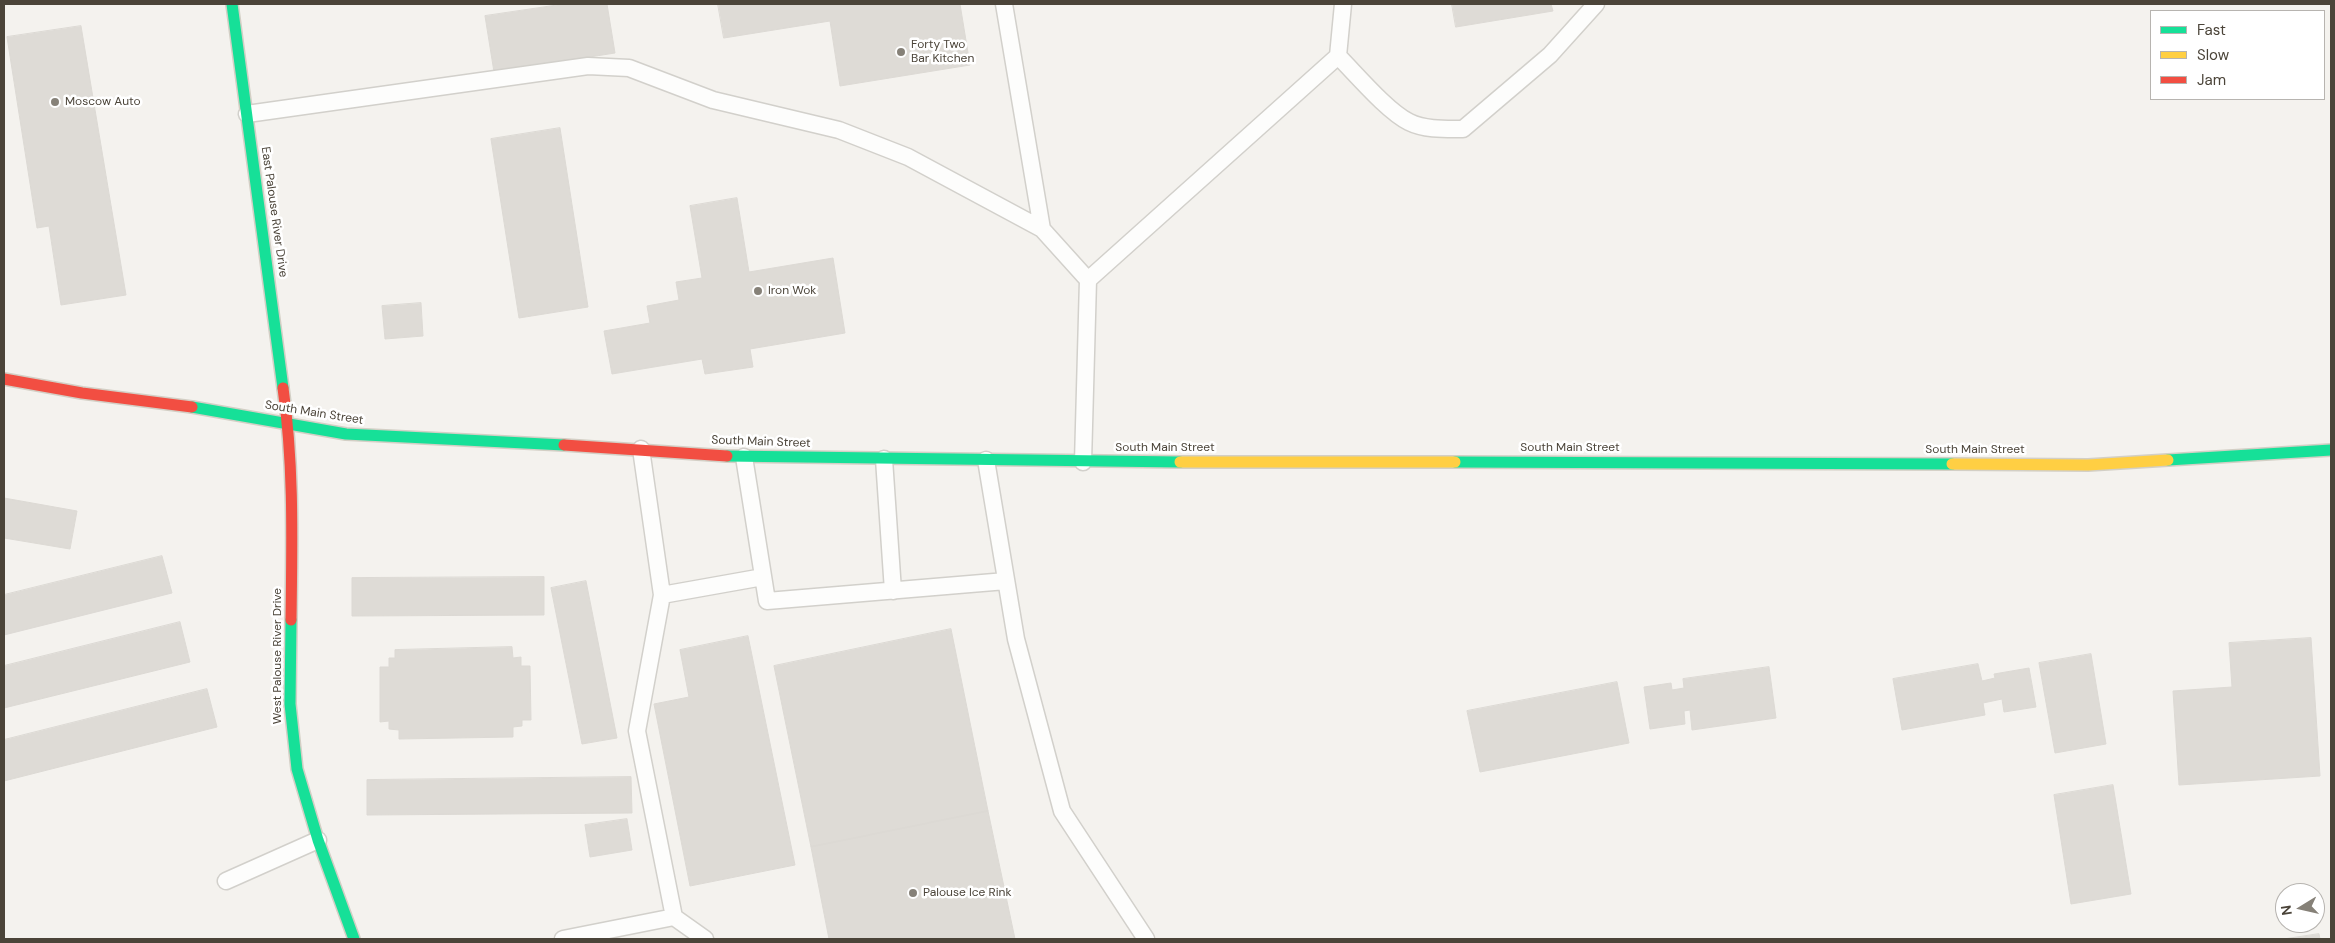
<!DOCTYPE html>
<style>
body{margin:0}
#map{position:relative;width:2335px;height:943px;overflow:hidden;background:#f4f2ee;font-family:"DM Sans",sans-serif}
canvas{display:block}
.frame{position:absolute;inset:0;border:5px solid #4b4439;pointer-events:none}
.legend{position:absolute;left:2150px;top:10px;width:175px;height:90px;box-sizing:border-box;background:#fff;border:1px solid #b7b4b0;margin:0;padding:6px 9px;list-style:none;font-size:15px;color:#4b4439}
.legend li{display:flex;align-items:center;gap:10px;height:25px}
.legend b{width:25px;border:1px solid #b7b4b0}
.north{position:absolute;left:2275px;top:883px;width:50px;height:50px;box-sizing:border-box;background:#fff;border:1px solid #b7b4b0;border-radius:50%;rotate:261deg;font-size:14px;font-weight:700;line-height:20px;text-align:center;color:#4b4439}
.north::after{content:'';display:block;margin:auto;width:18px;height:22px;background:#868178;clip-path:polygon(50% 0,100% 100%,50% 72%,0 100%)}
</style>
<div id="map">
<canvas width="2335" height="943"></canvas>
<div class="frame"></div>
<ul class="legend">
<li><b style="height:6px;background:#16e098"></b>Fast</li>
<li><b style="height:6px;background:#ffcf43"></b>Slow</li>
<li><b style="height:6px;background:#f24e42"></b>Jam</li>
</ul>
<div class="north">N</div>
</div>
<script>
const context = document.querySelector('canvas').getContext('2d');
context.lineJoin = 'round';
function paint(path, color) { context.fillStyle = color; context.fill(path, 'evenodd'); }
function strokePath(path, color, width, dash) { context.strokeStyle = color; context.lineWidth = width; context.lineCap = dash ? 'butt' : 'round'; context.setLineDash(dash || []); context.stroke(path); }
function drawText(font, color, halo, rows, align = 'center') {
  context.font = font + ' "DM Sans",sans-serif'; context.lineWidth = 5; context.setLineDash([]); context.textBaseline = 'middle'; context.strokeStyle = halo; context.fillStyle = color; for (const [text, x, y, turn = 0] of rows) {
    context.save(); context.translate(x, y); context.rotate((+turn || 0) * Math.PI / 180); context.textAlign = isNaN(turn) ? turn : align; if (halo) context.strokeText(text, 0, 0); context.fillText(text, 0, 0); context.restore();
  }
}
const building = new Path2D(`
 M564 4H607L615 53 494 72 485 16Z
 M718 4H960L970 65 840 86 830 21 724 38Z
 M1452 4H1551L1553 11 1456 27Z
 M81 26 126 295 61 305 49 226 37 228 7 37Z
 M560 128 588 307 519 318 491 139Z
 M737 198 749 272 833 258 845 333 750 349 753 367 705 374 702 359 612 374 604 331 650 323 647 306 679 300 676 282 702 278 690 206Z
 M421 303 423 336 385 339 382 306Z
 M4 498 77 511 70 549 4 538Z
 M162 556 172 593 4 635V595Z
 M544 577V615L352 616V578Z
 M586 581 617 738 582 744 551 588Z
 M180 622 190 662 4 708V666Z
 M951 629 988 811 811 847 774 666Z
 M748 636 795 865 690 886 654 704 689 697 680 650Z
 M2311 638 2320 776 2179 785 2173 691 2232 687 2229 643Z
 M512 647 513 658 521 657V666H530L531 720H522V726L513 727V737L399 739V730L389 729V721L380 722V667H389V658H395V650Z
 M2091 654 2106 744 2055 753 2039 663Z
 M1978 664 1982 681 1995 678 1994 674 2029 668 2036 707 2004 712 2002 699 1983 703 1985 715 1902 730 1893 679Z
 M1769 667 1776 718 1692 730 1690 710 1684 711 1685 724 1650 729 1644 687 1671 683 1672 690 1684 688 1683 679Z
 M1617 682 1629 743 1480 772 1467 711Z
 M207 689 217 727 4 781V740Z
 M631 777 632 813 367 815V780Z
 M2113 785 2131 894 2071 904 2054 795Z
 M988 811 1015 939H829L811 847Z
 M627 819 632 850 590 857 585 825Z
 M2319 934 2320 939H2284Z`);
const lane = new Path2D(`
 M1004 4 1042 229 1088 280 1083 462
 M1338 56C1356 74 1387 111 1409 122 1425 130 1446 129 1463 129L1550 55 1596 4
 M247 114 588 66 629 68 713 100 839 130 908 157 1042 229
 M1088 280 1338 56 1343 4
 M641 449 662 595 763 577
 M744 457 767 601 1006 581
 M884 459 893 591
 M986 460 1016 639 1062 811 1146 939
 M226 881 318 840
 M674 917 705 939
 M563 939 674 917 637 731 662 595`);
const fast = new Path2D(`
 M232 4 283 388
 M192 407 346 434 564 445
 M727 456 1180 462
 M2168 460 2331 450
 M1455 462 1952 464
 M291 620 290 704 297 769 318 840 354 939`);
const slow = new Path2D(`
 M1180 462H1455
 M1952 464 2088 465 2168 460`);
const jam = new Path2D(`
 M4 379 82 393 192 407
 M283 388C294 465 292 542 291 620
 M564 445 727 456`);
const markers = [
 [901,52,5,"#868178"],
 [55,102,5,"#868178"],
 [758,291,5,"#868178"],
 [913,893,5,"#868178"]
];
const poiNames = [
 ["Forty Two",911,45],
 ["Bar Kitchen",911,59],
 ["Moscow Auto",65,102],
 ["Iron Wok",768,291],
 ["Palouse Ice Rink",923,893]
];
const streetNames = [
 ["East Palouse River Drive",274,212,82],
 ["South Main Street",314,413,9],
 ["South Main Street",761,442,2],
 ["South Main Street",1165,448],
 ["South Main Street",1570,448],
 ["South Main Street",1975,450],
 ["West Palouse River Drive",278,656,-90]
];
paint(building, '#dedbd6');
strokePath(building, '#dcd9d4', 1);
strokePath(lane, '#d2d0cb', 19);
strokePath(fast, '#d3cfc5', 14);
strokePath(slow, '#d3cfc5', 14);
strokePath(jam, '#d3cfc5', 14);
strokePath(lane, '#fdfdfc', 16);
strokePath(fast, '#16e098', 11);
strokePath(slow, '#ffcf43', 11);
strokePath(jam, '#f24e42', 11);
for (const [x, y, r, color] of markers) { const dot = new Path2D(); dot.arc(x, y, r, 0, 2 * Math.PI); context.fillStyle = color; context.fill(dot); strokePath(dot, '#fff', 2); }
drawText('12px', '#4b4439', '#fff', poiNames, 'left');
drawText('12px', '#4b4439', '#fff', streetNames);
</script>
